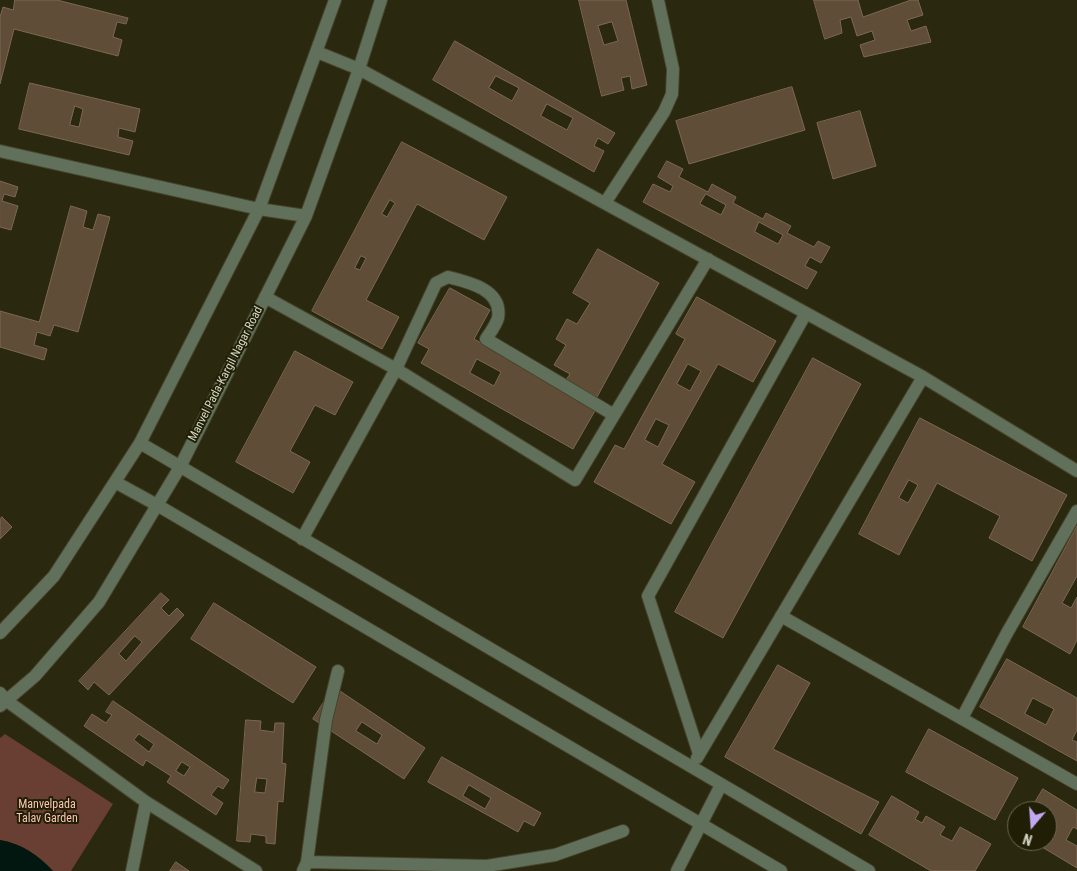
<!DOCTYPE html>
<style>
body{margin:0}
#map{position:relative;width:1077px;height:871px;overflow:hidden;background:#2a280e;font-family:"Roboto Condensed",sans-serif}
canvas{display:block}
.north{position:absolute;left:1007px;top:801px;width:50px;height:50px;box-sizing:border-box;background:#201e04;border:1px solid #696852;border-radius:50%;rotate:198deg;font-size:14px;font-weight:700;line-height:20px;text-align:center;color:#d7d7c7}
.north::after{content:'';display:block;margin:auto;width:18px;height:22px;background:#c1a8f3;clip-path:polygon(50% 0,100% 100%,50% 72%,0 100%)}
</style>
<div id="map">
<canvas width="1077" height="871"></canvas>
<div class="north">N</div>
</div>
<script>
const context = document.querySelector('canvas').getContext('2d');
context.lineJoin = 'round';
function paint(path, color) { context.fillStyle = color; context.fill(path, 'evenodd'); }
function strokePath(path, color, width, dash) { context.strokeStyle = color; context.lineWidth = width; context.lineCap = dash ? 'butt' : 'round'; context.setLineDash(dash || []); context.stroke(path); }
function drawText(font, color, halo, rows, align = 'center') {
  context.font = font + ' "Roboto Condensed",sans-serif'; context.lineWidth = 4; context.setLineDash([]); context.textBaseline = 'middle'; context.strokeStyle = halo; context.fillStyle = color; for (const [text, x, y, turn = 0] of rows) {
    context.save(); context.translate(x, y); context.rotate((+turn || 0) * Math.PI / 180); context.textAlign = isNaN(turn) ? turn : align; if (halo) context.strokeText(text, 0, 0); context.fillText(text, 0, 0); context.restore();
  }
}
const green = new Path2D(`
 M5 734 113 804 71 871H53C38 855 22 844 0 840V738Z`);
const water = new Path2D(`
 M0 840C22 844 38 855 53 871H0Z`);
const building = new Path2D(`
 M15 0H57L128 18 126 24 117 22 113 37 122 40 118 56 14 29 0 84V17L3 7 13 10Z
 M579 0H626L647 85 632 89 630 76 621 78 624 90 602 96ZM612 22 618 41 604 45 598 26Z
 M814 0H858L863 17 911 0H918L923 15 907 20 911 31 926 26 931 42 864 57 860 45 875 40 872 31 857 36 851 17 840 20 842 33 825 39Z
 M455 41 615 133 608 144 598 138 594 146 604 151 594 172 433 80ZM496 76 519 88 512 101 489 88ZM547 104 573 118 567 130 541 116Z
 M30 83 140 109 135 132 119 128 118 137 133 141 129 155 19 129ZM75 106 83 109 79 127 70 125Z
 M792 87 805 130 689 164 676 121Z
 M860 111 876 166 833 179 817 123Z
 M402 142 507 197 484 240 417 204 366 300 399 317 382 349 312 311ZM390 200 395 203 387 217 382 214ZM361 256 366 258 360 270 355 268Z
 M667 161 683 169 679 177 708 192 712 184 736 197 733 203 763 219 766 213 791 226 787 233 814 247 818 241 830 247 821 263 810 257 805 266 817 272 807 289 643 202 653 184 670 192 673 186 658 177ZM706 194 726 205 721 215 700 204ZM759 222 783 235 778 244 755 232Z
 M0 181 18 187 15 197 4 194 2 201 18 206 11 230 0 227Z
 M71 206 87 211 83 227 93 230 98 214 110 217 78 332 54 325 50 336 37 332 34 345 47 349 44 360 0 347V311L39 322Z
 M598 249 659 283 597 397 566 380 570 374 554 365 566 345 556 339 567 319 577 324 590 303 573 293Z
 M450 288 490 310 474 339 596 409 573 449 421 363 429 349 418 343ZM477 359 501 372 494 386 470 373Z
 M697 297 776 341 753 382 718 364 662 464 695 482 671 524 594 482 615 445 624 449 685 339 676 334ZM688 364 701 371 690 391 677 384ZM656 419 669 425 658 447 645 440Z
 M295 351 353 382 335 415 315 405 290 451 310 462 293 493 236 462Z
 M813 358 861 384 723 638 675 612Z
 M920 418 1067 495 1032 561 989 538 1000 516 937 483 899 555 859 534ZM909 480 918 485 908 503 899 498Z
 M2 517 12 527 0 539V519Z
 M1077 526V576L1062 603 1071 608 1077 597V640L1070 654 1023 627Z
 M161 593 169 600 161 608 169 616 177 608 184 615 109 695 94 682 88 690 79 681ZM135 636 142 642 126 661 119 654Z
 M214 603 316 667 293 703 191 639Z
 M1007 659 1077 698V730L1072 740 1077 742V761L980 707ZM1033 698 1054 709 1046 725 1025 714Z
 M778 665 810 683 773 749 879 802 861 834 725 757Z
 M334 687 425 748 404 779 313 719ZM362 722 382 735 377 744 356 731Z
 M113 701 229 780 223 789 218 786 211 795 223 803 216 815 167 782 171 776 146 760 143 766 84 726 92 714 106 723 112 715 106 712ZM139 734 154 744 149 752 134 740ZM182 762 190 767 184 776 176 771Z
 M246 720 261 721 260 730 274 732 275 723H284L282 763 286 764 283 802 278 801 275 844 266 843V836L251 834 250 842 237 841ZM257 778 267 779 265 793 255 792Z
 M929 729 1018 778 995 820 906 772Z
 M442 757 541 813 534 826 524 821 518 832 428 782ZM469 785 491 798 485 809 463 796Z
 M1043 789 1077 810V829L1073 827 1066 840 1077 846V868L1032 841H1047V811H1030Z
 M892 796 919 812 915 819 922 823 926 816 945 827 940 835 952 841 960 827 991 844 975 871H931L869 835Z
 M176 862 189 871H170Z`);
const minor = new Path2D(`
 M317 52 359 69 923 377 1077 471
 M0 151 259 209 306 216
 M605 203 664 112 672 94 673 69 658 0
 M265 297 396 369 575 480 708 259
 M140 443 869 871
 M115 482 157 505 781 871
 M302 539 396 369 436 283 448 277C469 282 503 290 498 318 496 325 490 333 486 339L614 415
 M781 616 1077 784
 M0 633 54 576 140 443 259 209 335 0
 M0 693 7 701 146 802 256 871
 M0 706 35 676 99 602 180 467 306 216 359 69 381 0
 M962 718 1007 633 1077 511
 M699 754 648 596 806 313
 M697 758 923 377
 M307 862 326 720 338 671
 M132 871 146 802
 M303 871 307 862 487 866 555 855 623 831
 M677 871 721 785`);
const streetNames = [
 ["Manvel Pada-Kargil Nagar Road",226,374,-63]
];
const parkNames = [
 ["Manvelpada",47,805],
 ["Talav Garden",47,819]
];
paint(green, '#683f32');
paint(water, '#011710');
paint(building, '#604d38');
strokePath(building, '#7c6852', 1);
strokePath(minor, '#46442c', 14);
strokePath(minor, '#61705b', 12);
drawText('12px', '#d7d7c7', '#201e04', streetNames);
drawText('12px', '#fdc5b3', '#201e04', parkNames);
</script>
